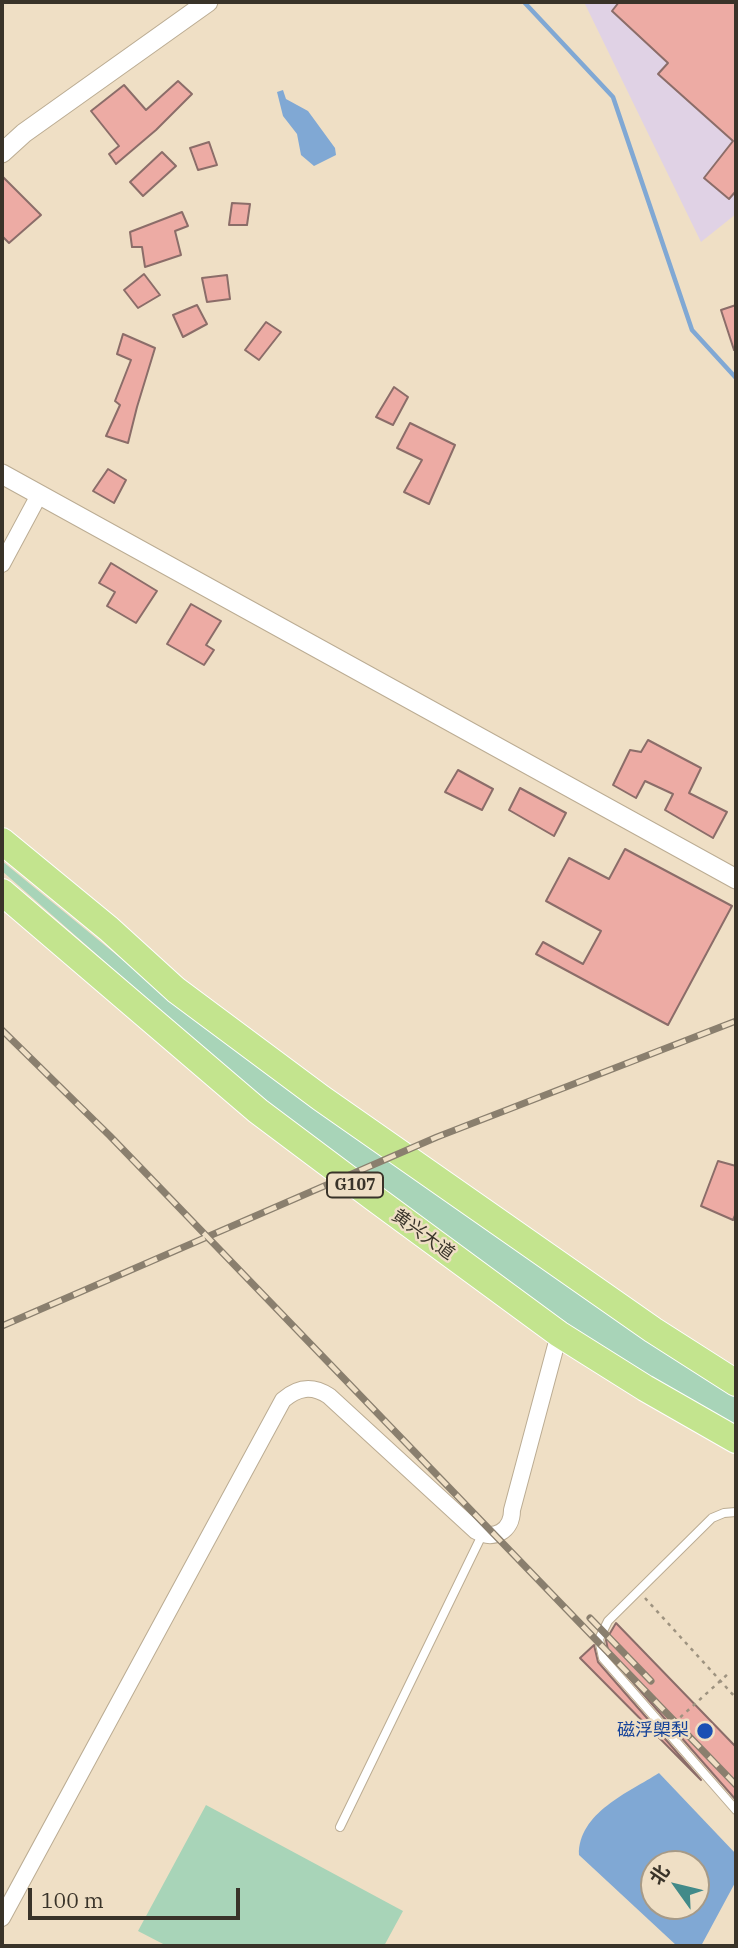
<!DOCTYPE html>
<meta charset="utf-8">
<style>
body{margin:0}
#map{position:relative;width:738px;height:1948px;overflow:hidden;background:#efdfc5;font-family:"IBM Plex Serif","Noto Sans SC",serif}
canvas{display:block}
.frame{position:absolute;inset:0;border:4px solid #393329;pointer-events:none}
.north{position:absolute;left:640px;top:1850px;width:70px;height:70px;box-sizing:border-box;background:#efdfc5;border:2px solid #a69a87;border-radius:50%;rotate:304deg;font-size:19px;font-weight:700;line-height:28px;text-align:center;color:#393329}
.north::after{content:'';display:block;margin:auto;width:24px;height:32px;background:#428a89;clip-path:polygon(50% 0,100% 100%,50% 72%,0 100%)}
.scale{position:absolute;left:28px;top:1888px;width:212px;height:32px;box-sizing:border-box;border:4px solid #393329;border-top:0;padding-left:9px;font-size:21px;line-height:24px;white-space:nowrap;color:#393329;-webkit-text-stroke:5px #efdfc5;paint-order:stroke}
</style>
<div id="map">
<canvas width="738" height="1948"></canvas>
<div class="frame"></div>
<div class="north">北</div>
<div class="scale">100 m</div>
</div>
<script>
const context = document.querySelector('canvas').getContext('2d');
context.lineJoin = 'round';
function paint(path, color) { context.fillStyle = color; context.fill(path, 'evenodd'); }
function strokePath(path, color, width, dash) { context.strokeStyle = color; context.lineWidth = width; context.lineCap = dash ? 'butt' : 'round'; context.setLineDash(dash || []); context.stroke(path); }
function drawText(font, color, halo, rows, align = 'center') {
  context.font = font + ' "IBM Plex Serif","Noto Sans SC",serif'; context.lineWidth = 5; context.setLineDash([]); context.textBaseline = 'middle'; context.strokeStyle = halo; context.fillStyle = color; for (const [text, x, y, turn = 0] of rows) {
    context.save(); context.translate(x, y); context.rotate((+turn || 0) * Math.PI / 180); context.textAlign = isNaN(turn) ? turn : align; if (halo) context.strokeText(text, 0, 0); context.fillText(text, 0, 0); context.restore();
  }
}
const industrial = new Path2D(`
 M584 2H736V214L701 242Z`);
const green = new Path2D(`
 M2 861 135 970 651 1343 736 1398V1427L665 1387 593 1341 461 1249 245 1085 2 871Z
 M206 1805 403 1911 384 1946H167L138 1931Z`);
const water = new Path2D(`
 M283 90 286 99 308 111 335 148 336 155 314 166 301 155 297 134 283 116 277 92Z
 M659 1773 736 1854V1881L701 1946H677L579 1855C578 1813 629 1792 659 1773ZM654 1864H696V1906H654Z`);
const stream = new Path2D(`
 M524 2 613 97 692 330 736 378`);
const building = new Path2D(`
 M619 2H736V191L729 199 704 178 733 141 658 74 668 63 612 11Z
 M178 81 192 94 156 130 116 164 109 154 119 146 91 111 124 85 146 110Z
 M209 142 217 165 198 170 190 148Z
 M162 152 176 166 143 196 130 182Z
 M2 176 41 215 9 243 2 236Z
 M232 203 250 204 247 225H229Z
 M182 212 188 226 175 231 181 255 145 267 142 247H132L130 232Z
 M144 274 160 295 138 308 124 290Z
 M227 275 230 299 207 302 202 278Z
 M197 305 207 324 183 337 173 315Z
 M736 305V349L734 350 721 310Z
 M266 322 281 332 259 360 245 350Z
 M123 334 155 348 137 407 128 443 106 436 120 405 115 401 131 360 117 354Z
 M394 387 408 397 393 425 376 417Z
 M410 423 455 445 429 504 404 492 422 460 397 448Z
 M108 469 126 480 114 503 93 491Z
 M111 563 157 591 136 623 107 606 115 592 99 583Z
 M191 604 221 621 206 645 214 650 204 665 167 644Z
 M648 740 701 768 689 793 727 812 713 838 665 810 673 794 645 781 636 798 613 785 630 750 641 752Z
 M458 770 493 789 482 810 445 792Z
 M520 788 566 813 554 836 509 810Z
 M625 849 732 906 668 1025 536 954 543 942 583 964 601 931 546 901 569 858 609 879Z
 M718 1161 736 1166V1213L733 1220 701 1206Z
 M616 1623 736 1747V1800L609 1655 606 1640Z
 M594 1645 598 1662 701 1780 580 1658Z`);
const path = new Path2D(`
 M645 1598 736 1698
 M674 1723 729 1673`);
const service = new Path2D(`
 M736 1512 724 1513 712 1518 608 1621 599 1639 603 1658 736 1810
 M340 1827 482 1535`);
const minor = new Path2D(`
 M2 564 39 495
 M2 1918 283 1400C298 1387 312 1385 329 1396L476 1531C494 1541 512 1531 512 1510L559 1334`);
const tertiary = new Path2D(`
 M2 153 24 133 208 2
 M2 474 736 879`);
const trunk = new Path2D(`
 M2 841 109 929 176 990 321 1098 653 1330 736 1383
 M2 892 258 1111 374 1198 559 1334 645 1388 736 1440`);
const rail = new Path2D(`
 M2 1030 110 1136 736 1785
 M2 1326 437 1137 736 1021
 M590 1618 651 1681`);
const markers = [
 [705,1731,9,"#1a4fb4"]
];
const shields = [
 [355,1185,56]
];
const shieldNames = [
 ["G107",355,1185]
];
const streetNames = [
 ["黄兴大道",423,1235,36]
];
const transitNames = [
 ["磁浮㮾梨",689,1731]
];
paint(industrial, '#e0d2e5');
paint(green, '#a8d4b8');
paint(water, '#80a8d4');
strokePath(stream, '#80a8d4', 4.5);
paint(building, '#edaba4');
strokePath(building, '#8b6d69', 2);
strokePath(service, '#bbac93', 10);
strokePath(minor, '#bbac93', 18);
strokePath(tertiary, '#bbac93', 21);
strokePath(trunk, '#fff', 28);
strokePath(path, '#9e9380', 2.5, [3.5, 5]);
strokePath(service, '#fff', 8);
strokePath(minor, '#fff', 16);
strokePath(tertiary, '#fff', 19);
strokePath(trunk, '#c3e48e', 26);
strokePath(rail, '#8a7f6e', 7);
strokePath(rail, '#efdfc5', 4.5, [13]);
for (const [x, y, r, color] of markers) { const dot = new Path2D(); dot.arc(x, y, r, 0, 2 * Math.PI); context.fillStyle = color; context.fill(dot); strokePath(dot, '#efdfc5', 2.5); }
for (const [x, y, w] of shields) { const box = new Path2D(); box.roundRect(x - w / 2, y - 12.5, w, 25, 5); context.fillStyle = '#efdfc5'; context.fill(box); strokePath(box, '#393329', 2); }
drawText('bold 16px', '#393329', null, shieldNames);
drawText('18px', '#393329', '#efdfc5', streetNames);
drawText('18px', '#164399', '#efdfc5', transitNames, 'right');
</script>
